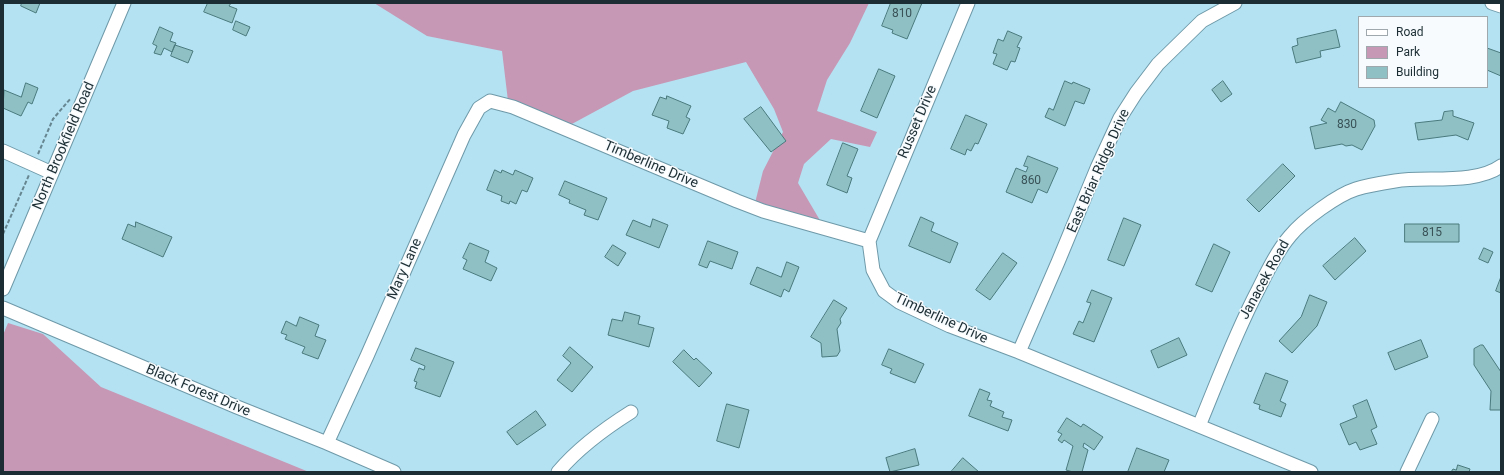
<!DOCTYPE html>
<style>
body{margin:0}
#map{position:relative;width:1504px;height:475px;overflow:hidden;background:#b4e2f2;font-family:Roboto,sans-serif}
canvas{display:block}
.frame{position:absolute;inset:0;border:4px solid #1c2e34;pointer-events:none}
.legend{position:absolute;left:1358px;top:16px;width:130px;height:72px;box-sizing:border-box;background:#f7fbfd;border:1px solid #9fa9ad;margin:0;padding:5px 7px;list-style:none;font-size:12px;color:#1c2e34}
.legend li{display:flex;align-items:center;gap:8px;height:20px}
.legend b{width:20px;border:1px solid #9fa9ad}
</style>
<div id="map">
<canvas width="1504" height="475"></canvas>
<div class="frame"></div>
<ul class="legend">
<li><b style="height:5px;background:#fff"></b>Road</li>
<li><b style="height:11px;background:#c698b5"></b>Park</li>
<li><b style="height:11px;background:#8fc0c3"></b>Building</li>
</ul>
</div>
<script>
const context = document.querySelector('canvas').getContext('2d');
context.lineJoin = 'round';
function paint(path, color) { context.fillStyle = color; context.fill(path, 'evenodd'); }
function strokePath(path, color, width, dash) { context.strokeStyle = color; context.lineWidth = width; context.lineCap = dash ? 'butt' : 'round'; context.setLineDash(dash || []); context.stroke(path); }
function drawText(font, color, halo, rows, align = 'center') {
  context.font = font + ' Roboto,sans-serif'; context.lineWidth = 3; context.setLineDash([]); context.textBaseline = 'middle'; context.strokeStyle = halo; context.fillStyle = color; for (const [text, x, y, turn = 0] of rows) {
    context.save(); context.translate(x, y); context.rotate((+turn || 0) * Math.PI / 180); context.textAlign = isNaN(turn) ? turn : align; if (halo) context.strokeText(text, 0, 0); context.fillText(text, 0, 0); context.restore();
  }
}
const green = new Path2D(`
 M374 3H869L850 43 827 80 817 111 877 132 870 147 831 139 804 164 798 183 821 222 755 203 763 171 783 132 774 109 746 62 633 91 570 125 508 101 502 51 427 36Z
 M8 323 43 334 101 387 309 472H3V335Z`);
const building = new Path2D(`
 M22 3H40L36 13 21 6Z
 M208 3H231L229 6 237 9 232 23 204 12Z
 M891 3H922L907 39 892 33 893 30 882 26Z
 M236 21 250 27 246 36 233 30Z
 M160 27 173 33 170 41 176 43 172 52 164 48 161 55 154 53 157 46 153 44Z
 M1336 30 1340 47 1320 51 1321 57 1296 63 1292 47 1298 45 1297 39Z
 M1008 31 1022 37 1017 47 1020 48 1015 62 1011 61 1007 70 993 64 997 54 993 53 998 39 1003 41Z
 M175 45 193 51 188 63 171 56Z
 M1487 48 1501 53V76L1487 70Z
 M879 69 895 76 877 118 861 111Z
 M1065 81 1072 84 1073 82 1090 89 1084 104 1075 101 1065 126 1045 117 1049 108 1053 110Z
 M1223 81 1232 94 1221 102 1212 90Z
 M26 83 38 88 32 104 28 102 21 116 3 108 4 90 21 97Z
 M667 96 691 106 686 117 690 119 683 134 667 128 669 121 652 115 660 97 666 99Z
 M1341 102 1374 120 1375 126 1362 150 1352 145 1346 146 1342 144 1315 149 1310 127 1327 123 1321 120 1328 108 1335 112Z
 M761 107 786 141 771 152 744 119Z
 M1453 111V116L1474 123 1468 140 1456 135 1418 140 1415 123 1442 120 1444 112Z
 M966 115 987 124 978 144 975 143 971 151 967 149 965 155 951 149Z
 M843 143 858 149 847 176 852 178 847 193 827 185Z
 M1028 156 1058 168 1047 193 1038 189 1032 203 1006 192 1016 168 1026 172 1028 167 1024 166Z
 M1283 164 1295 176 1259 212 1247 200Z
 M495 170 501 173 502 170 513 175 515 170 533 178 527 192 522 190 516 204 510 201 509 204 501 201 502 196 487 190Z
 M565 181 607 198 598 220 584 215 586 210 569 203 570 200 559 195Z
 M921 217 934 223 931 231 958 243 950 263 909 246Z
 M1124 218 1141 225 1124 266 1108 260Z
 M653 219 668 225 659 248 626 235 633 220 650 227Z
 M136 222 172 237 163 257 122 239 128 224 135 227Z
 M1405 224H1459V242H1405Z
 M1355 238 1366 251 1335 280 1323 266Z
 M708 241 738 252 732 269 710 261 707 268 699 265Z
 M470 243 489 251 485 262 497 268 491 281 463 269 467 260 463 258Z
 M1214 244 1230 252 1212 292 1196 285Z
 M613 245 626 253 618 266 605 257Z
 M1484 248 1493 252 1488 263 1479 259Z
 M1003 253 1017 263 990 300 976 290Z
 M787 262 799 267 789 292 784 289 781 297 750 284 757 267 781 277Z
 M1501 277V293L1496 291Z
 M1092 290 1112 298 1094 342 1073 334 1079 321 1083 323 1091 303 1087 302Z
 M1310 295 1327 302 1317 326 1292 353 1279 341 1301 317Z
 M834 300 847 308 840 319 841 323 837 329 840 351 837 356 822 357 821 343 811 337Z
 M625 312 640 316 638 324 654 328 649 347 608 335 612 319 622 321Z
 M300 317 319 325 315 336 326 340 318 359 302 353 305 347 285 339 287 335 281 333 286 321 296 326Z
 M1179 338 1187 355 1158 368 1151 351Z
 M1421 340 1428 357 1395 370 1388 353Z
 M1481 345H1483L1501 372V410H1490L1491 391 1474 365V349Z
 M570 347 593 367 572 392 557 380 571 363 563 356Z
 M416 348 454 362 440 397 415 388 417 382 414 381 419 368 424 370 425 366 411 360Z
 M889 349 924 364 915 383 890 373 892 369 882 365Z
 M684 350 694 360 696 358 712 373 699 387 673 362Z
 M1266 373 1288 381 1280 401 1286 404 1281 417 1259 409 1260 405 1254 403Z
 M980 389 990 393 987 400 992 401 990 406 1004 412 1002 417 1012 420 1008 431 969 416Z
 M1367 400 1377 427 1371 430 1377 444 1360 450 1356 442 1349 445 1340 424 1357 417 1353 406Z
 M727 404 749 410 739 448 717 441Z
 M536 411 546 425 517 445 507 432Z
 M1067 418 1081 427 1083 424 1085 425 1103 437 1094 450 1084 443 1083 447 1088 450 1082 472H1073L1066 470 1073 446 1064 440 1062 443 1058 440 1062 434 1058 432Z
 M1137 448 1169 460 1164 472H1128Z
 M915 449 919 465 890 472 886 458Z
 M963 458 979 472H953L952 471Z
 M1458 465 1470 469 1469 472H1451L1453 469 1456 470Z`);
const path = new Path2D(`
 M38 154 53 119 71 98
 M3 234 29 175`);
const minor = new Path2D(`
 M1492 3 1501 6
 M3 151 52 173
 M869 241 968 3
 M3 289 124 3
 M3 308 237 407 327 443 394 472
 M1019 352 1058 262 1097 168 1120 118 1136 93 1158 64 1202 21 1235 3
 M1199 426C1218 380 1235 334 1258 290 1267 272 1277 251 1290 236 1303 220 1337 195 1356 189 1369 185 1382 183 1395 181 1426 176 1475 185 1501 166
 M327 443 367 356 464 135 479 108 490 101 513 107 737 201 763 211 869 241 873 270 884 291 899 302 950 326 1019 352 1311 472
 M558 472C579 447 604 429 631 412
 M1407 472 1432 419`);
const numberNames = [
 ["810",902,14],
 ["830",1347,125],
 ["860",1031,181],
 ["815",1432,233]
];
const streetNames = [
 ["Russet Drive",918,122,-67],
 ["North Brookfield Road",64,146,-67],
 ["Timberline Drive",651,165,23],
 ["East Briar Ridge Drive",1099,171,-66],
 ["Mary Lane",405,269,-66],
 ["Janacek Road",1265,280,-61],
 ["Timberline Drive",941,319,25],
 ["Black Forest Drive",198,391,23]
];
paint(green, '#c698b5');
paint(building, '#8fc0c3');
strokePath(building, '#4a7a7d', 1);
strokePath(minor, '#6e99a8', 15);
strokePath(path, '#668691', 2, [4, 2]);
strokePath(minor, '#fff', 13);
drawText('12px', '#395258', null, numberNames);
drawText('14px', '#1c2e34', '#f7fbfd', streetNames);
</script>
